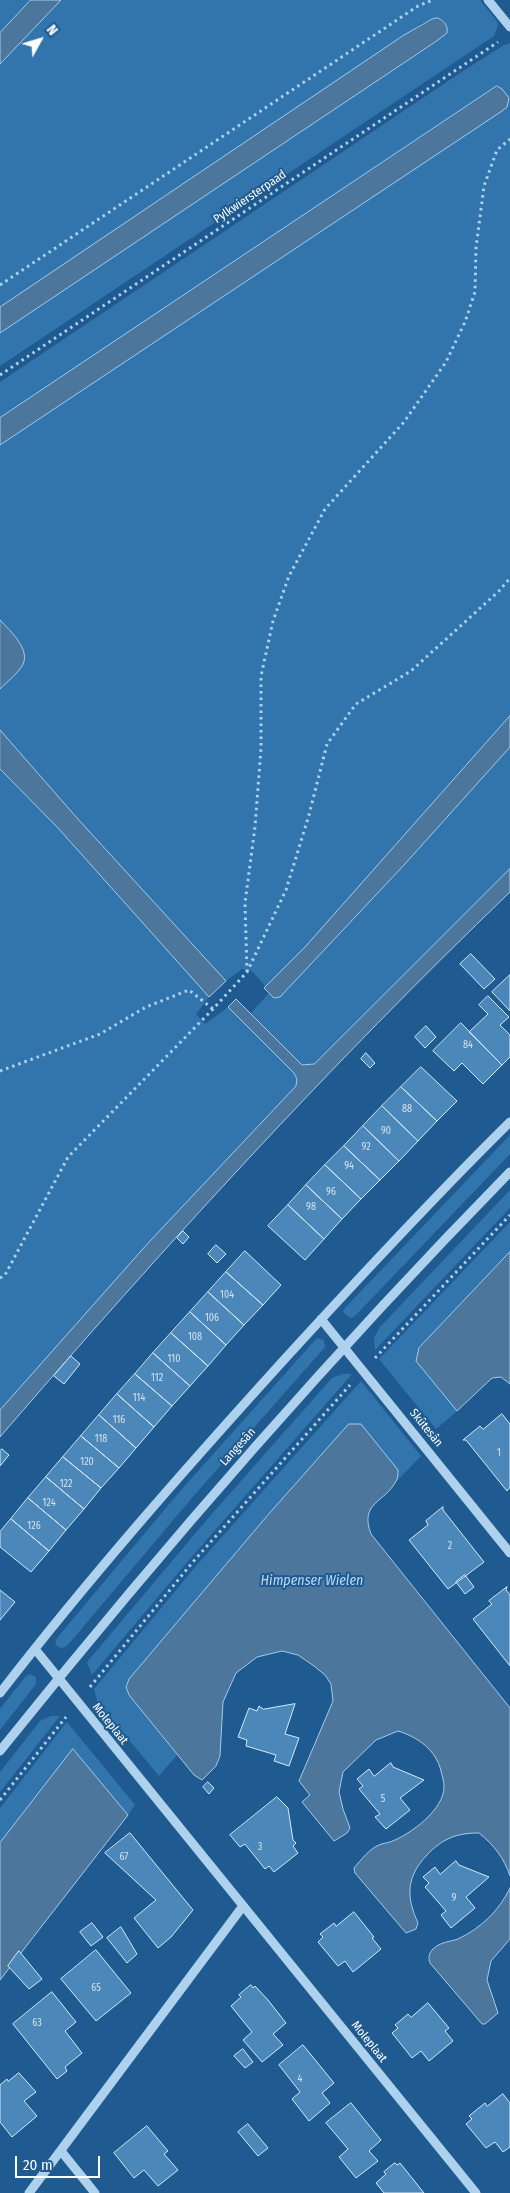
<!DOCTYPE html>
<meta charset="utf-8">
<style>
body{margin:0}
#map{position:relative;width:510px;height:2193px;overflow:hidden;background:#1f5b90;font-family:"Fira Sans Condensed",sans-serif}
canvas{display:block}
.north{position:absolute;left:15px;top:15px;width:50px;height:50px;-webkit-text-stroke:4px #1f5b90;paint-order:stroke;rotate:51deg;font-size:14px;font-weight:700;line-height:20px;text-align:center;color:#fff}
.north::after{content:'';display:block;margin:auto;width:18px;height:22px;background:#fff;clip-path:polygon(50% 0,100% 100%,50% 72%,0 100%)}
.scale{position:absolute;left:15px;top:2156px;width:85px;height:22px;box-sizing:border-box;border:2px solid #fff;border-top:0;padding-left:6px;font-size:15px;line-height:18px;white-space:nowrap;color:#fff;-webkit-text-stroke:4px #1f5b90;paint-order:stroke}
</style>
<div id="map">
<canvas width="510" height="2193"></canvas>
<div class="north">N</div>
<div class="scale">20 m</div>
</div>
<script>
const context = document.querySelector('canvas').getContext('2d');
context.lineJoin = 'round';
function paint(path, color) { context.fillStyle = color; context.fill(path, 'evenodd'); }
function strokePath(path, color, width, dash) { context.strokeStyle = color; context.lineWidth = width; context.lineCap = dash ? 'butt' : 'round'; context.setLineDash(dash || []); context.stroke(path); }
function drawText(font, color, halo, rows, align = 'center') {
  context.font = font + ' "Fira Sans Condensed",sans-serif'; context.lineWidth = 4; context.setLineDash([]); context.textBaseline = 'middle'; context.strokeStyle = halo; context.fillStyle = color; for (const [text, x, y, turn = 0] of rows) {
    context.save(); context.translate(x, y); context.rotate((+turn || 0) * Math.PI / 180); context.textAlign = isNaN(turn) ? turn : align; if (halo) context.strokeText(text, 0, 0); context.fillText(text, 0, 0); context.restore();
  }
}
const green = new Path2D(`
 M0 0H31L0 33Z
 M61 0H480L496 20 498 25 494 36 0 366V333L438 40 444 21C431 14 416 28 404 35L0 307V64Z
 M510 43V716L305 947 266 987 252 971 242 969 226 981 77 818 0 730V689L23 665 17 639 0 620V445L502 111 507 107 496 86 0 418V382L463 71 504 45Z
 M510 747V869L319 1060 314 1064 302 1065 251 1013 269 993 274 998 280 997 404 865Z
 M0 769 58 828 209 997 196 1014 205 1024 228 1007 295 1073 297 1079 296 1086 149 1242 0 1410Z
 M510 1135V1154L354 1317 350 1318 343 1312 345 1308Z
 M510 1190V1208L375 1350 374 1338 380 1327Z
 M510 1222V1252L419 1348 416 1361 457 1411 436 1429 379 1359Z
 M317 1338 324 1340 325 1347 191 1499 67 1646 63 1648 58 1647 55 1643 57 1638 181 1490Z
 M343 1374H352L189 1560 92 1675 87 1662 210 1516 332 1378Z
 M361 1381 421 1456 397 1481 398 1470 349 1424 267 1516 129 1679 126 1687 129 1695 177 1755 159 1776 115 1723 109 1728 102 1720 94 1689 196 1566Z
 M30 1674 36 1677V1684L0 1730V1709L26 1676Z
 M51 1716H60L0 1792V1772L40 1721Z
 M67 1722 135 1805 128 1815 73 1750 0 1843V1808Z`);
const water = new Path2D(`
 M31 0H61L0 64V33Z
 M438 18C445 22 448 25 447 33L438 40 0 333V307L404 35 432 19Z
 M497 86 502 89 509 98 507 107 502 111 0 445V418Z
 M0 620C10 631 32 650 22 666 17 674 7 682 0 689Z
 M510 716V747L404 865 280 997 274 998 264 988 305 947Z
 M0 730 77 818 226 981 209 997 58 828 0 769Z
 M510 869V892C330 1065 162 1249 0 1437V1410L149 1242 296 1086 297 1079 294 1073 228 1007 236 999 302 1065 314 1064Z
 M510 1252V1384L501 1377 492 1378 457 1411 416 1361 419 1348Z
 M349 1424H361L398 1470C398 1473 398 1479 396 1481 385 1503 359 1502 371 1534L510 1708V1876C504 1858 494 1845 479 1833 456 1833 442 1839 427 1855 406 1877 406 1897 418 1923L416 1929 406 1933 355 1873 354 1868C361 1860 369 1849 379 1845 383 1843 387 1843 390 1842 410 1835 445 1809 444 1786 444 1781 442 1776 441 1771 436 1750 418 1737 398 1731L376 1740 343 1772 339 1792 343 1809 350 1828 347 1833 334 1841 302 1802 310 1795 299 1781 333 1701 331 1684 325 1675 314 1666 298 1655 282 1651 257 1657 236 1673 223 1702 220 1756 216 1766 202 1780 194 1775 129 1695 126 1687 129 1679 267 1516Z
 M73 1749 128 1815 0 1980V1843Z
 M510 1888V1939L491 1961 487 1980 498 2013 485 2024H482L430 1963C428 1958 429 1953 433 1949 440 1942 449 1942 458 1939 481 1928 499 1911 510 1888Z`);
const building = new Path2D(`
 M471 954 495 979 484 989 460 964Z
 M510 975V1011L492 992Z
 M488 996 509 1017 500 1025 510 1035V1057L502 1065 469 1032 488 1014 479 1005Z
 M461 1023 502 1065 483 1084 462 1063 454 1071 433 1051Z
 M426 1026 436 1037 425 1048 415 1037Z
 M366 1053 375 1063 370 1068 361 1059Z
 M421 1067 457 1101 437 1121 401 1087Z
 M401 1087 437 1121 418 1141 382 1106Z
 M382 1106 418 1141 399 1161 363 1126Z
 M363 1126 399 1161 380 1180 344 1146Z
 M344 1146 380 1180 361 1199 325 1165Z
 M325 1165 361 1199 342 1219 306 1185Z
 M306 1185 342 1219 324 1239 288 1205Z
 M288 1205 324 1239 305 1260 268 1226Z
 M183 1231 189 1237 183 1244 177 1238Z
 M216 1245 226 1254 217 1263 208 1254Z
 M245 1251 281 1285 263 1305 226 1272Z
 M226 1272 263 1305 244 1325 208 1292Z
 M208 1292 244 1325 226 1345 190 1312Z
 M190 1312 226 1345 208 1366 171 1333Z
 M171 1333 208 1366 190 1386 153 1353Z
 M153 1353 190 1386 172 1406 135 1374Z
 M71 1356 80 1364 64 1384 54 1376Z
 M135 1374 172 1406 154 1427 117 1394Z
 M117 1394 154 1427 136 1448 99 1415Z
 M502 1414 510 1424V1487L507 1491 466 1440H463L480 1426 483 1429Z
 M99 1415 136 1448 119 1468 81 1436Z
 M81 1436 119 1468 101 1488 63 1457Z
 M2 1449 9 1455 0 1466V1451Z
 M63 1457 101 1488 84 1509 46 1477Z
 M46 1477 84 1509 66 1530 28 1498Z
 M28 1498 66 1530 49 1551 11 1519Z
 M443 1507V1510L484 1562 448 1589 409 1540 428 1525 426 1521Z
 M11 1519 49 1551 31 1572 0 1547V1532Z
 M465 1575 474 1587 465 1594 456 1582Z
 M507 1587 506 1590 510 1595V1666L473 1619 492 1604 489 1601Z
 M0 1590 15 1602 0 1620Z
 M295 1704 285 1734 299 1738 289 1766 274 1761 276 1755 246 1746 247 1740 238 1737 249 1708 257 1711 259 1706 263 1709Z
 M391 1763 393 1767 424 1780 400 1798 410 1810 386 1829 375 1817 380 1814 359 1789 363 1786 357 1779 369 1769 374 1776Z
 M208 1782 214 1788 209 1794 203 1787Z
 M277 1797 288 1808 293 1840 296 1843 293 1846 298 1853 274 1872 269 1866 265 1869 245 1844 240 1847 230 1835Z
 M130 1833 193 1910 171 1937 158 1948 134 1918 156 1900 105 1853Z
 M456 1861 459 1865 489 1877 466 1897 475 1908 451 1928 441 1915 446 1911 425 1887 429 1883 423 1877 435 1867 440 1874Z
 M354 1912 374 1937 372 1938 381 1949 353 1972 345 1961 338 1966 318 1942 323 1937 320 1934 334 1923 336 1926Z
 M92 1923 103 1937 91 1946 80 1932Z
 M121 1927 137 1954 127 1963 107 1938Z
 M96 1950 131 1993 96 2021 61 1979Z
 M19 1951 42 1979 29 1989 8 1966Z
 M251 1985 253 1988 255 1986 268 2000 286 2023 273 2034 283 2045 262 2062 243 2040 252 2032 231 2006 241 1997 239 1995Z
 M52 1992 76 2022 65 2031 82 2053 65 2067 67 2071 57 2079 13 2024Z
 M428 2003 449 2028 445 2031 453 2041 429 2061 421 2051 412 2058 392 2033 398 2028 395 2025 408 2014 411 2017Z
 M303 2045 334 2083 322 2093 330 2103 309 2121 292 2099 300 2092 279 2065Z
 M243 2049 253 2062 245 2068 234 2056Z
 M19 2073 36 2092 24 2101 37 2116 12 2137 0 2122V2085L7 2079 8 2081Z
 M503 2094 510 2103V2147L503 2152 495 2142 486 2148 466 2124 472 2119 469 2116 485 2103 487 2106Z
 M351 2103 381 2140 369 2151 378 2161 356 2178 339 2157 348 2149 326 2123Z
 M248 2124 268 2148 258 2156 238 2132Z
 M147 2126 168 2151 164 2154 178 2170 158 2186 144 2170 134 2178 114 2153Z
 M395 2163 397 2165 400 2163 424 2193H384L376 2183 386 2174 384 2172Z`);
const path = new Path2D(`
 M0 285 418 6 433 0
 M0 375 498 42
 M247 972 245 903 255 827 261 748V676L273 621 289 576 325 509 404 422 446 362 465 322 475 292 476 248 484 186 497 150 510 139
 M0 1071 100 1034 146 1007 189 990 213 1009
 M0 1278 5 1275 68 1157 213 1009 247 972 286 890 309 815 327 744 356 704 411 671 499 591 510 578
 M375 1358 510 1215
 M90 1687 192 1563 350 1385
 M0 1800 66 1717`);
const minor = new Path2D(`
 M488 0 510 27
 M321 1319 510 1553
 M35 1649 476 2193
 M0 1693C89 1578 185 1469 282 1362 357 1280 432 1199 510 1122
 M0 1751C161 1550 330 1356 510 1172
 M61 2151 95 2193
 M29 2193 243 1906`);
const numberNames = [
 ["84",468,1045],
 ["88",407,1109],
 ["90",386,1131],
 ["92",366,1147],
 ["94",349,1166],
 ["96",331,1192],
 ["98",311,1207],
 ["104",227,1295],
 ["106",212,1318],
 ["108",195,1337],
 ["110",174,1359],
 ["112",157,1378],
 ["114",139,1398],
 ["116",119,1420],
 ["118",101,1439],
 ["1",499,1453],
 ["120",87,1462],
 ["122",66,1484],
 ["124",49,1503],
 ["126",34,1526],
 ["2",450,1546],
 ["5",383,1799],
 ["3",260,1847],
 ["67",124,1857],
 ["9",454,1898],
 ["65",96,1988],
 ["63",37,2023],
 ["4",300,2079]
];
const streetNames = [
 ["Pylkwiersterpaad",250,197,-34],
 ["Skûtesân",426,1428,51],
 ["Langesân",238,1447,-48],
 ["Moleplaat",110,1724,51],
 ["Moleplaat",369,2042,51]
];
const waterNames = [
 ["Himpenser Wielen",312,1581]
];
paint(green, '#3275ad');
paint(water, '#4c769c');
strokePath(water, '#a2cdef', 1);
paint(building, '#4b87b8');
strokePath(building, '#d4e9f9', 1);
strokePath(path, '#aed1ed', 3, [2.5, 4]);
strokePath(minor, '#aed1ed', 9);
drawText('10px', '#d2e1ed', null, numberNames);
drawText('12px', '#fff', '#1f5b90', streetNames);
drawText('italic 14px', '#bbdaf4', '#1f5b90', waterNames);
</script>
